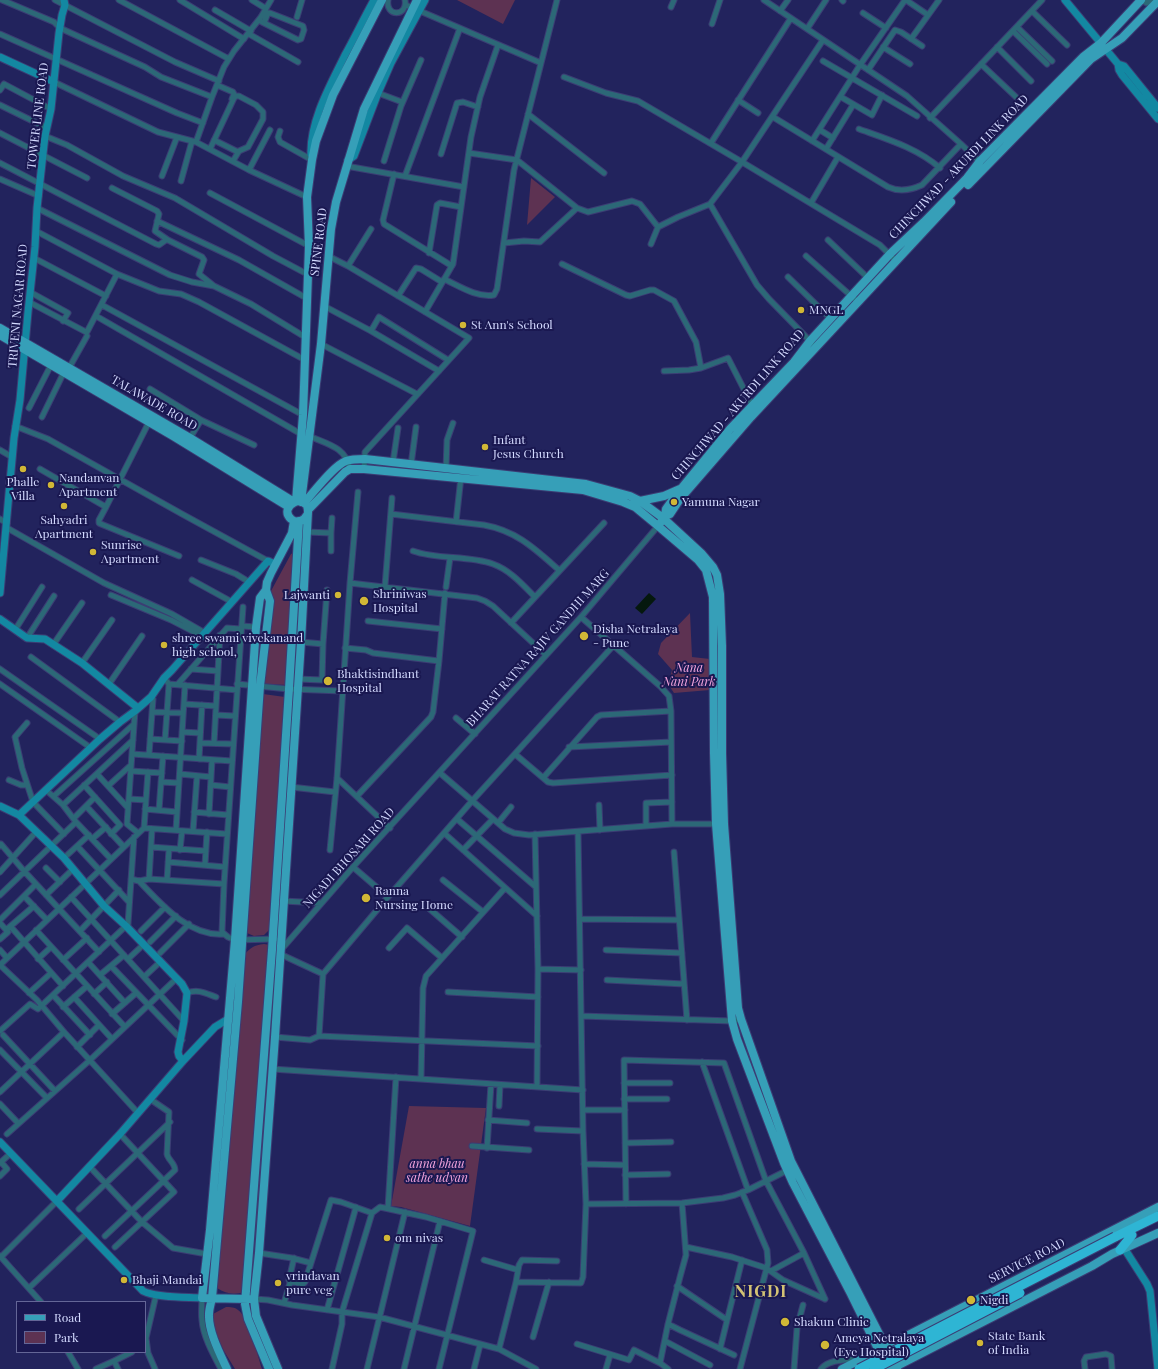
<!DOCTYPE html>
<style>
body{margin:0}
#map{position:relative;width:1158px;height:1369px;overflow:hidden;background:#22235d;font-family:"Playfair Display",serif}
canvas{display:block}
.legend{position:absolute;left:16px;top:1301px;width:130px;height:52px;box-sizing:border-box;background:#1a1851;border:1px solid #646697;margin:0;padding:5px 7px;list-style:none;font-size:12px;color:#d4daff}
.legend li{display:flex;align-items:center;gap:8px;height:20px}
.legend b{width:20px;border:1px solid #646697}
</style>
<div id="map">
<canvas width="1158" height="1369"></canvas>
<ul class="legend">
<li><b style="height:5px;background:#369fb8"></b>Road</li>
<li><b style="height:11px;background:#5d3252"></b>Park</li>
</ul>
</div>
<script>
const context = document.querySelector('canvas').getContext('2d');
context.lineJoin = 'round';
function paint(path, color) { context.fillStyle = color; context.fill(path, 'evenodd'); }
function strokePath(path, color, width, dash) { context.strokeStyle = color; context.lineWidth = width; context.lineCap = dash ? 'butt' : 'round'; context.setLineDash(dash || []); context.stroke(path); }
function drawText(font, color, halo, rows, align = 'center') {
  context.font = font + ' "Playfair Display",serif'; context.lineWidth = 4; context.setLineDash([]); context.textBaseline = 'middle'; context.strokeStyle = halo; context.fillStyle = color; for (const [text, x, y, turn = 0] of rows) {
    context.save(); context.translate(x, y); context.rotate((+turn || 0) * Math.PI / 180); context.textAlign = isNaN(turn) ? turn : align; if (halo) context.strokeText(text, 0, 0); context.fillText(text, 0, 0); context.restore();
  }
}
const green = new Path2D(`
 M457 0H515L503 24Z
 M531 178 555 197 527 225Z
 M295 552 287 685 263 684 271 591 291 554Z
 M690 613 692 657 710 659V690L674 693 668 684 672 670 658 654 661 643Z
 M263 694 285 697 271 928 264 935 254 936 247 933V927Z
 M264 944 270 945 244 1292C234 1295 226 1294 217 1288V1278L244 955C250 948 254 945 264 944Z
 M409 1106 486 1108 470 1226 401 1207 391 1206Z
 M226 1307C230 1307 235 1307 238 1310 248 1316 258 1357 262 1369H235L224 1351 215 1332 212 1324 213 1314Z`);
const water = new Path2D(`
 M649 593 656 599 642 614 635 608Z`);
const street = new Path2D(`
 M2 0 54 22 60 28 145 67 161 77 212 97
 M55 0 175 62 219 81
 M119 0 229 59
 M180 0 244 39
 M252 0 265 8
 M388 0C385 17 408 17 405 0
 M764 0 907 96 961 144 981 163
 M842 0 843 1
 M906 0 928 15
 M1141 0 1147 3 1151 0
 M406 5 541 63
 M671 7 674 0
 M215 10 251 31
 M780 11 788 0
 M1032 11 1067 45
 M863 13 886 28
 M297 17 302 0
 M259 20 262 22 298 40 301 39 304 30 303 26 270 13H268L264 23
 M712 24 720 0
 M1017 27 1052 61
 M807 29 826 0
 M1013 31 1047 64
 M0 34 177 113 203 123
 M249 34 298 62
 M911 39 939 0
 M883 47 910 64
 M997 47 1031 81
 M823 61 917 116
 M981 64 1016 97
 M868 70 895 30 901 32 922 46
 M564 77 606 93 638 101 742 162 880 245 896 261
 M54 82 158 132 196 142 249 170 307 197
 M217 85 233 92 234 94 232 99
 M0 90 4 84 51 109
 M378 93 402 102
 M841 97 872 115 882 95
 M738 100 758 113
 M0 105 47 128
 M528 114 604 173
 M773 117 888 187C899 192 911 190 922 185L961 144
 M930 118 1042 0
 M859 129C887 139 917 148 940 168
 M820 130 833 138
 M280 131 278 137 280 142 312 160
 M0 133 87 178
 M45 136 67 145 123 176 175 198 273 256 307 274
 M214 140 238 152
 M812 141 860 65 905 0
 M196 142 212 97 224 67 234 51 261 17 271 0
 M711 143 791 18
 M210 149 234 98 236 96H239L256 105 263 112V119L248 147 239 151 233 161
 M826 149 853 105
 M469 153 517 160 577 208 588 212 632 201 640 204 658 227
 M441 154 457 103 463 102 478 107
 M384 161 401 106 421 60
 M0 163 156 244 159 245 166 240H168L202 257 204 260 199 274 214 286
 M346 166 464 187
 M249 170 270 130
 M394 174 383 220 384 224 452 266
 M162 176 177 137
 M405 176 460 28
 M0 179 39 196
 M181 181 192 141
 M112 188 157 211 159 214 155 231 168 240
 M210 193 309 246
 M811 203 838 157
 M710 204 757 285 769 299 812 343
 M37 208 170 275 192 282 214 286 251 304 305 337
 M157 221 239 260 308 299
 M36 231 117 274 159 291 181 294 199 302 305 360
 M828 240 868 278
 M504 243 524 241 540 242 577 208
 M651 244 658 227 678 217 710 204 742 162 823 40
 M429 253 437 205 440 203 461 207
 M328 256 348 266 469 338 365 452 364 469
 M806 256 858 302
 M34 258 106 296
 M562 264 626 295 630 296 650 290H654L674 301 696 342 701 368 728 358 752 405
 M348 266 371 229
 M788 277 831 319
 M444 279C459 286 477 298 494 295L497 289 514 170 557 0
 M30 292 68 313 63 321
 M398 296 416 268 421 269 442 282
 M29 302 86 332H87L117 274
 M102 305 303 415
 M324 306 371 331 439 371
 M425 312 453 264 471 137 480 97 498 45
 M96 316 301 434
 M371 331 379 317 448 360
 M321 344 417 394
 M69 368 87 336
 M664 371 689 370 701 368
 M150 389 201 420 254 445
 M29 408 51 365
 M42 417 64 372
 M15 426 48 439 182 514 268 561
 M309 436C327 444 346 447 350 469
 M190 438 201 420
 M0 450 12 457
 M393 462 398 428
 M411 465 416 427
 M40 469 106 507 150 420
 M446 469 447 440 453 423
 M106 507 99 520V523L101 524 179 556
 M391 514 484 525C517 531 535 549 559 570
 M0 519 7 523
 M456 522 461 477
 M6 529H9L104 583 172 614 205 633
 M307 532 331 533 332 518
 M331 551V533
 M413 551C438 560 469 555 493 564 510 570 523 585 535 597
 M201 560 236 574 249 582
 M192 580 232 602
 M350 583 477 598 485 601 493 606 546 655
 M385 586 392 498
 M446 587 450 558
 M111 595 171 620 202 636
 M243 607 224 884 222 932 228 937 235 940 275 939
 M581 617 660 686 669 696 671 711 672 824
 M368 621 442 629
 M511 623 604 523
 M242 626 256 627
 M15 630 42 587
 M27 638 54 596
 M323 644 327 590
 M53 645 82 603
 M345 648 366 650 373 653 439 661
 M31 657 120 722
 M82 663 112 620
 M0 669 100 739
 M191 669 218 671
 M164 678 169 684 237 690
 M298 679 322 680 323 644 301 642
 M0 684 91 748
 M109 684 142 636
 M178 684 227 628 241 629
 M237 684 289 689 342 691
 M184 704 216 706
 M135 711 127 824 138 833
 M152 712 183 713
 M216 715 235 716
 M456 718 475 734
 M27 723 15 737 22 768 33 802 64 834
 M182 732 200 733
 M150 739 182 741
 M165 740 169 684
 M200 743 233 744
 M214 743 220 635
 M569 747 671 742
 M132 754 232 761
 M515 754 548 782 553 783 672 775
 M149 755 153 699 151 697
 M199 759 202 705
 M131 771 162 773
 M440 773 505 829 514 833 529 835 672 824H717
 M97 774 128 808
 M180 774 211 777
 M337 778 390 828
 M543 778 597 717 601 715 671 711
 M9 780 21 785H27
 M161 782 179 783
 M84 785 120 825 111 834
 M211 785 230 787
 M108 786 131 765
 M291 787 335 792
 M46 790 63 805 76 822 111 859
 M54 796 134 724
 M357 796 431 717 433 712 439 661 445 593
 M129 799 146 800
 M63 805 133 740
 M599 805 600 830
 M86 806 124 847
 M145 809 177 812
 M159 810 163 756
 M194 812 228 815
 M209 814 212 760
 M74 818 95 797
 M457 819 536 887
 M498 823 511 807
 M646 826V803L672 802
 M144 828 148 772
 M176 830 185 685
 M193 831 197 776
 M444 833 537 916
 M535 834 538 969 537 1087
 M92 839 106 827
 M0 846 1 844 24 871 99 952
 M77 846 129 902
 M151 847 206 851
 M180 850 182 831
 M330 850 337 778 350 583 358 492
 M463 850 493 819
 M674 852 687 1020
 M64 858 89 835
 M168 862 225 867
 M205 865 207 832
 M353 867 388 897
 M46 868 60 882
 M0 872 36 832
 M131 879 139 881 149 879 224 884
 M149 879 152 829
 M167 880 169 849
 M443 880 483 912
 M139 881C161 904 189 937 224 934
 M0 895 76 822
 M46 895 73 869
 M24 896 47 920
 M71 897 184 1021
 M283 901 321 903
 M424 904 462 937
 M580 919 679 920
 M0 920 36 884
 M0 923 8 932 0 939
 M11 927 63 986
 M6 930 34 906
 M36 930 125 1027
 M80 931 119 890
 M141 931 165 907
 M150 942 176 916
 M389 948 407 928 442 958
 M0 950 7 958
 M606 950 682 953
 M280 951 353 867 581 617 658 526
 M160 953 189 924
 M280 954 323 974
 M38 959 51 947
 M128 959 143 945
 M63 960 87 938
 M88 962 125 1003
 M0 965 144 828 227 834
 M0 965 37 1000 64 1032 138 1113
 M111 966 182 1040
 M538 969 581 970
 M100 975 124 955
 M145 976 160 962
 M607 980 684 984
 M448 992 538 997
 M29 993 51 973
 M187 993C198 989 205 993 216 997
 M94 994 107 982
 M53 995 90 1035
 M74 997 112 1039
 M63 1007 87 986
 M112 1014 136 993
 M581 1016 732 1021 741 1019
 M0 1031 30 1004 38 1009 128 924 134 837
 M3 1035 55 1091
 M319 1036 323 974 388 897 472 801 613 646
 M275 1037 310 1040 319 1036 538 1046
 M77 1047 99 1025
 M0 1050 47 1098
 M702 1062 748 1190
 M272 1069 583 1090
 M421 1079 423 988 426 976 505 888
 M624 1083H670
 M0 1092 64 1032
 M624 1099H667
 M0 1104 18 1123
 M499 1106 500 1085
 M583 1110H625
 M488 1120 527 1123
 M537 1129 583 1131
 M7 1134 90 1060 177 978
 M625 1143 671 1142
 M472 1146 529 1150
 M487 1148 491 1084
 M0 1163 11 1153
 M584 1164 625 1165
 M89 1166 142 1222 173 1248 207 1254
 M625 1175 668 1174
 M0 1176 7 1169 1 1162
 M586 1204 682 1203 723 1198 735 1195 748 1190 790 1169
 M626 1204 624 1060 724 1063 766 1181 804 1253 825 1299
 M388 1208 396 1077
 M79 1209 170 1122
 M105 1236 175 1170C175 1163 168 1160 167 1154L169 1112 150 1099
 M115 1247 174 1192 120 1134
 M686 1247 732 1257 766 1268 783 1280 825 1299
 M259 1253 292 1258 311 1263
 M0 1256 41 1302
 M1 1257 57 1201
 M484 1260 518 1270
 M771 1271 804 1253
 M289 1280 294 1258
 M516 1282 519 1265 522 1260 557 1261
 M677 1286 727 1320
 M29 1288 87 1233
 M202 1298C202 1305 201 1313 202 1320 203 1336 213 1354 221 1369
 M254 1299 268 1300 292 1305 379 1317 499 1349 536 1369
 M284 1303 290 1283 293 1282 303 1284 305 1282 331 1200 341 1202 372 1213
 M327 1310 356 1207
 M668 1324 680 1330 734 1355
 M533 1337 549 1282
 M665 1341 710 1365
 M577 1344 629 1360 634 1350 660 1363 668 1369
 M499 1349 516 1282 581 1283 583 1277 586 1204 583 1131 578 832
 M720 1349 742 1260
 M68 1352 78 1369
 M114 1361 132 1352
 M660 1363 668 1324 680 1277 686 1255 682 1203
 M96 1369 114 1361 118 1369
 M155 1369 148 1353 146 1338 156 1295
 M332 1369 342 1324V1312L372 1213 380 1207 426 1217 473 1231 439 1369
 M367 1369 405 1212
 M404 1369 440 1221
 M474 1369 480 1345
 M606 1369 610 1355
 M740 1369 768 1263 767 1250 742 1192
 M794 1369 797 1328 803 1305
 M821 1369C829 1359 846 1360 859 1359
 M1085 1369 1084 1361 1086 1357 1106 1354 1111 1356 1112 1369`);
const secondary = new Path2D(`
 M1065 0 1118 64 1124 66 1158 108
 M0 57 54 82
 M1118 64 1119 70 1122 75 1158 119
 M311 154C310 120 331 84 345 55 355 37 364 18 374 0
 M348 160 354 156 378 93 391 63 425 0
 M0 593 14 438 20 400 28 312 35 247 37 208 45 136 51 109 59 33 62 15 65 5 64 0
 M0 619 27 638 45 639 82 663 138 708
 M0 806 19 815 64 858 104 906 126 926 182 984 187 993 184 1021 178 1052 179 1056 183 1061
 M19 815 100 739 120 722 135 711 151 697 164 678 172 670 268 561 275 564
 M0 1142 143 1291C156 1298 186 1297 202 1298
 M57 1201 120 1134 183 1061 215 1027 228 1019
 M1124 1248 1147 1284 1150 1291 1158 1369`);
const primary = new Path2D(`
 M968 185 1091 59 1122 38 1158 1
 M0 328 190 438 294 502
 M0 335 173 436 289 507
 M296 501 303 415 309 246 307 197 312 160 316 141 333 95 382 0
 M640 501 664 496 680 489
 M301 502 321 344 331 229 336 202 364 109 417 0
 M304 503C314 492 333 466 346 461 352 459 358 459 365 459L586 484 630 496 640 501 663 518 702 554 713 567 717 575 720 594 722 646V753L724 824 738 1008 741 1019 791 1161 897 1369
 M308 510 345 472 350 469H364L583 490 623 502 635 507 658 526 698 560 706 570 713 597 714 753 716 824 732 1021 737 1039 784 1163 793 1183 851 1294 888 1369
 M665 516 670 514 680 499 751 417 951 202
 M661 522 665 516 666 509 676 495 730 429 794 362 810 341 890 254 924 222 967 178 980 161 1083 57 1101 43 1141 0
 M249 1299 202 1298 210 1230 235 940 256 627 260 598 266 590
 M227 1369C220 1354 208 1331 209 1314 209 1309 211 1303 212 1298L238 1002 260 686 270 601 266 590 267 582 271 573 292 533 294 521
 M269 1369 248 1319 245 1304 272 950 289 689 299 521
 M278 1369 256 1316 254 1299 259 1253 275 1037 301 642 308 512C308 490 277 506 291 519 297 524 304 521 307 515
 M842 1369 1158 1207
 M891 1369 1092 1266 1112 1254 1158 1233`);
const highway = new Path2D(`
 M1115 1237 1158 1216
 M1120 1250 1132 1235`);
const highwayBridge = new Path2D(`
 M859 1369 1115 1237
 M874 1369 1020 1293`);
const markers = [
 [801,310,4,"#d1b736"],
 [463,325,4,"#d1b736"],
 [485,447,4,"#d1b736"],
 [23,469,4,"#d1b736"],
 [51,485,4,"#d1b736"],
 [674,502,4,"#d1b736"],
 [64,506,4,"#d1b736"],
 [93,552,4,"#d1b736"],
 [338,595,4,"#d1b736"],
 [364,601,5,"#d1b736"],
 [584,636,5,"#d1b736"],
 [164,645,4,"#d1b736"],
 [328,681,5,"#d1b736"],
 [366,898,5,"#d1b736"],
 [387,1238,4,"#d1b736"],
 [124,1280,4,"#d1b736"],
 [278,1283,4,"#d1b736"],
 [971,1300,5,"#d1b736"],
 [785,1322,5,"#d1b736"],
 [980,1343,4,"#d1b736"],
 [825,1345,5,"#d1b736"]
];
const streetNames = [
 ["TOWER LINE ROAD",38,116,-83],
 ["CHINCHWAD - AKURDI LINK ROAD",959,167,-46],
 ["SPINE ROAD",319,242,-83],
 ["TRIVENI NAGAR ROAD",18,306,-85],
 ["TALAWADE ROAD",154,403,30],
 ["CHINCHWAD - AKURDI LINK ROAD",738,405,-49],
 ["BHARAT RATNA RAJIV GANDHI MARG",538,648,-48],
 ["NIGADI BHOSARI ROAD",349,858,-48],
 ["SERVICE ROAD",1027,1261,-27]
];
const poiNames = [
 ["MNGL",809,310],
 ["St Ann's School",471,325],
 ["Infant",493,440],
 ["Jesus Church",493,454],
 ["Nandanvan",59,478],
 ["Apartment",59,492],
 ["Phalle",23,482,"center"],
 ["Villa",23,496,"center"],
 ["Yamuna Nagar",682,502],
 ["Sahyadri",64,520,"center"],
 ["Apartment",64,534,"center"],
 ["Sunrise",101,545],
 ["Apartment",101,559],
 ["Shriniwas",373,594],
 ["Hospital",373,608],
 ["Lajwanti",330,595,"right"],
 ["Disha Netralaya",593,629],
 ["- Pune",593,643],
 ["shree swami vivekanand",172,638],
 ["high school,",172,652],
 ["Bhaktisindhant",337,674],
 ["Hospital",337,688],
 ["Ranna",375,891],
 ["Nursing Home",375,905],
 ["om nivas",395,1238],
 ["vrindavan",286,1276],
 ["pure veg",286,1290],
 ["Bhaji Mandai",132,1280],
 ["Nigdi",980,1300],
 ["Shakun Clinic",794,1322],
 ["State Bank",988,1336],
 ["of India",988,1350],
 ["Ameya Netralaya",834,1338],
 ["(Eye Hospital)",834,1352]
];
const parkNames = [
 ["Nana",689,668],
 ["Nani Park",689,682],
 ["anna bhau",437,1164],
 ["sathe udyan",437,1178]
];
const districtNames = [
 ["NIGDI",761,1292]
];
paint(green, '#5d3252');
paint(water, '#05180e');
strokePath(street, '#3b3d74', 7);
strokePath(secondary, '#3b3d74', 9);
strokePath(primary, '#3b3d74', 10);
strokePath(highway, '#3b3d74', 11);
strokePath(street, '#2c6877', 5);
strokePath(secondary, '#1388a2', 7);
strokePath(primary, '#369fb8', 8);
strokePath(highway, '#2eb5d4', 9);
strokePath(highwayBridge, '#3b3d74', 11, []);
strokePath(highwayBridge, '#2eb5d4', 9);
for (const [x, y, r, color] of markers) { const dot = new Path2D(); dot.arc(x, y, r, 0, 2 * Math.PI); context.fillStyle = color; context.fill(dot); strokePath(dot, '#1a1851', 1.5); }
drawText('12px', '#d4daff', '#1a1851', streetNames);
drawText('12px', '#d4daff', '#1a1851', poiNames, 'left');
drawText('italic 12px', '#f3a4dd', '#1a1851', parkNames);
context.letterSpacing = '1px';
drawText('bold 16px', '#d3c275', '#1a1851', districtNames);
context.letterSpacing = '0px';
</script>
